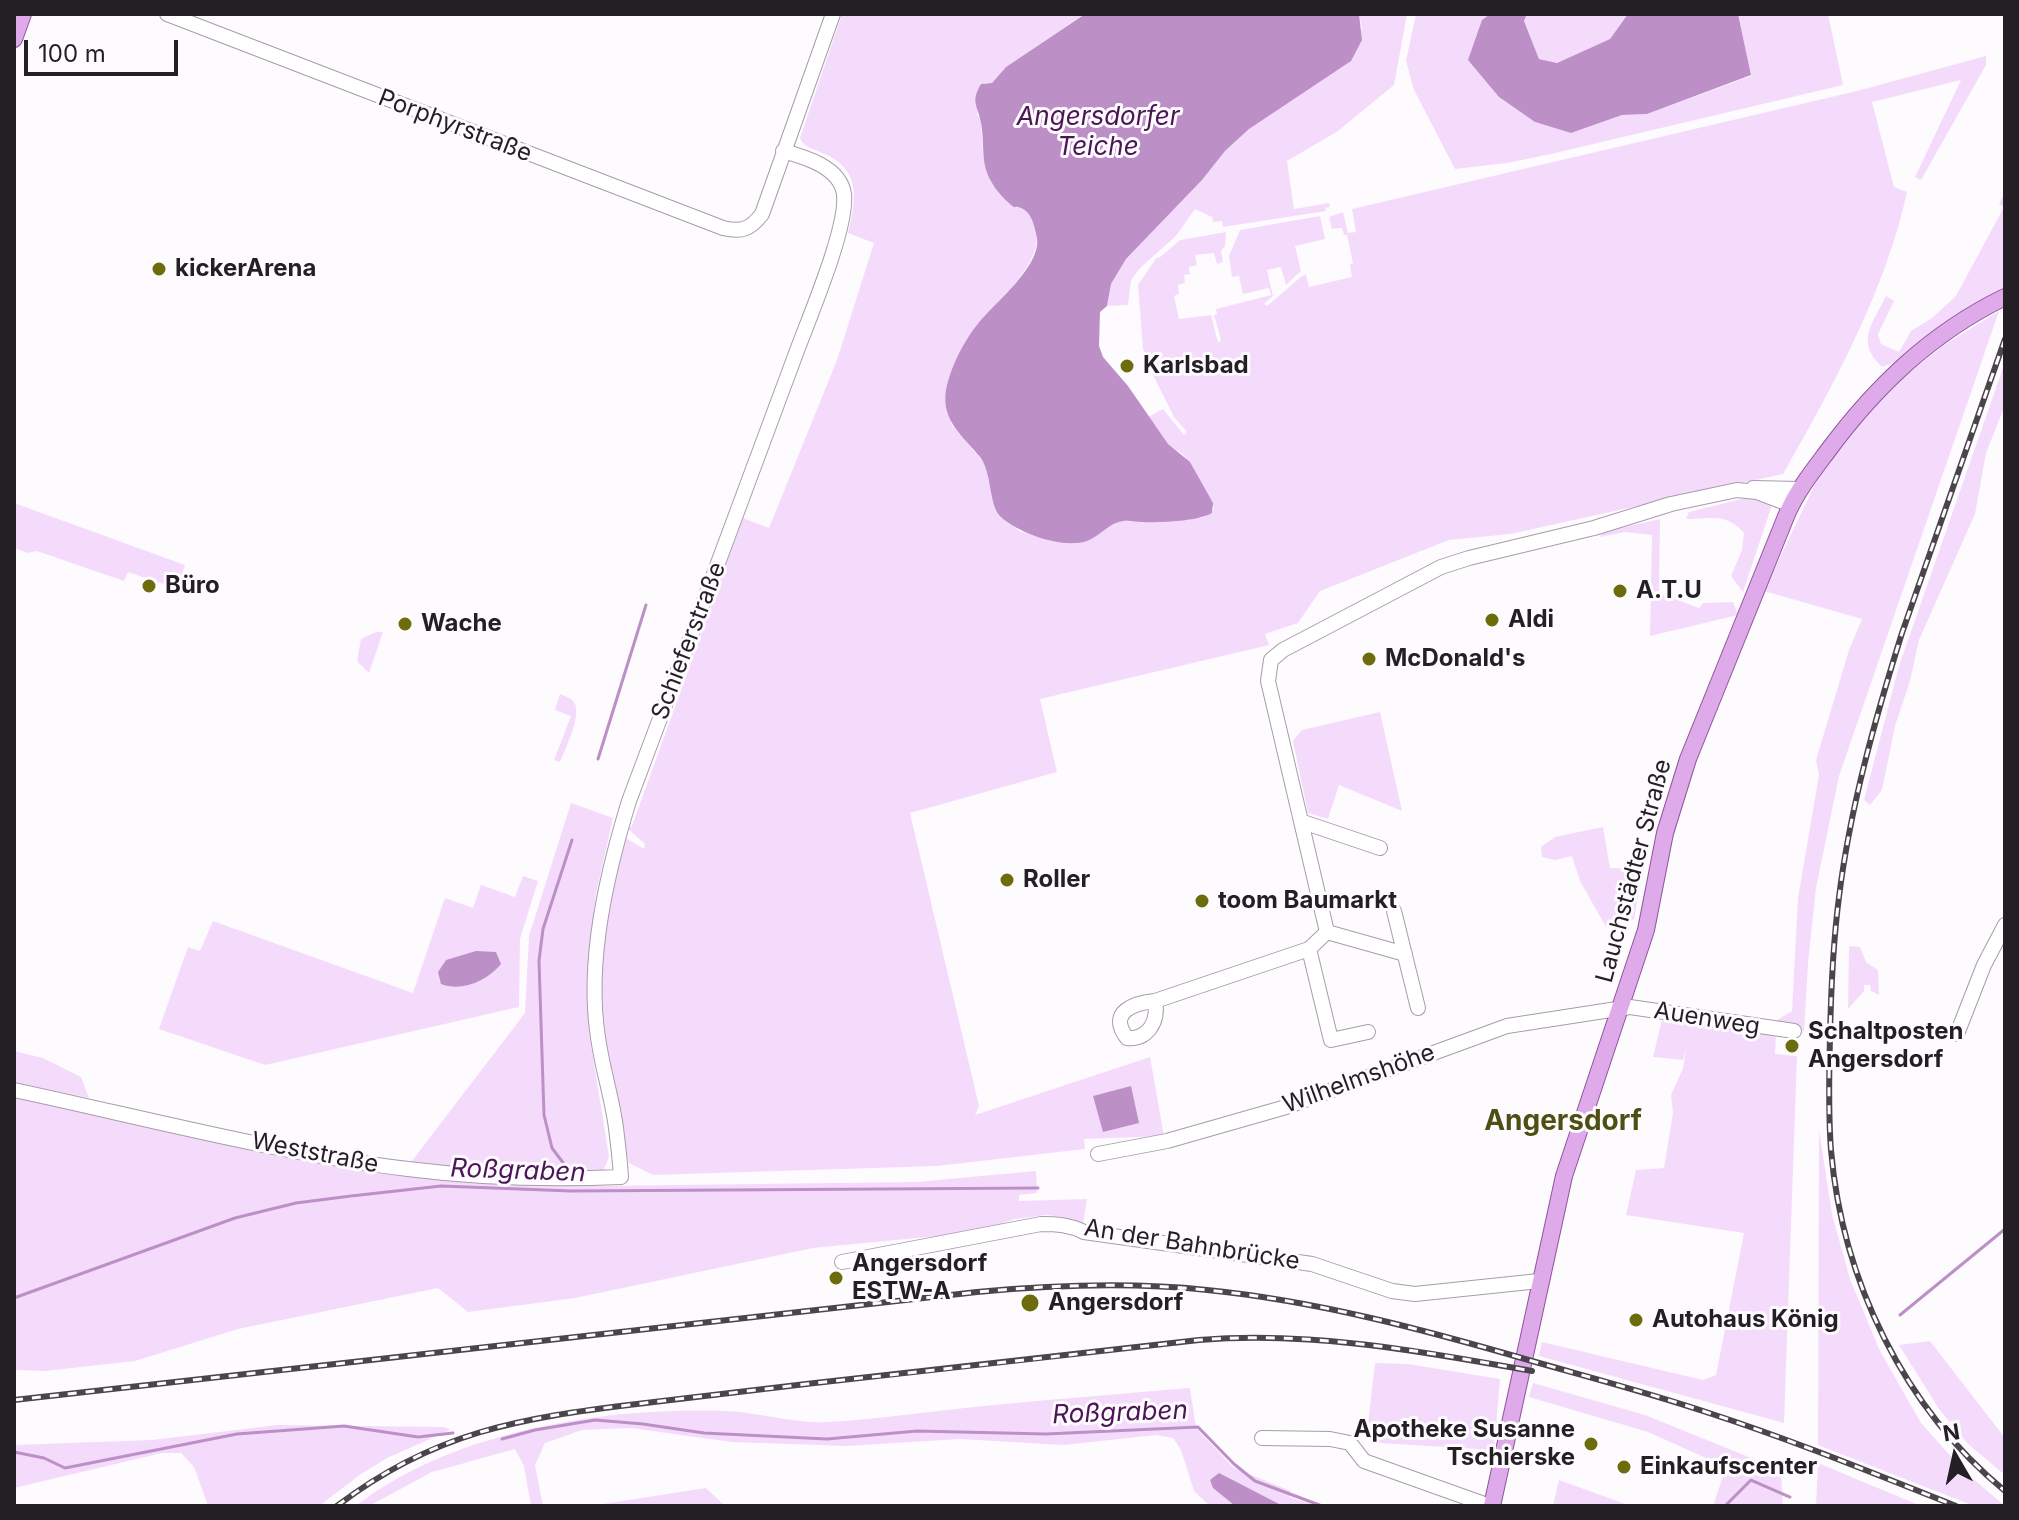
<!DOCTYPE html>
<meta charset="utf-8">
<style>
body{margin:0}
#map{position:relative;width:2019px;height:1520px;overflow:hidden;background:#fdfbfe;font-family:Inter,sans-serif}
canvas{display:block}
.frame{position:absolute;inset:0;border:16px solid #241f25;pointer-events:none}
.north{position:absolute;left:1915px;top:1416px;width:80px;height:80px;-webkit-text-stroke:6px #fdfbfe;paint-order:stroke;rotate:351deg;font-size:22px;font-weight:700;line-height:32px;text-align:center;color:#241f25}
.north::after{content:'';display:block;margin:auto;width:28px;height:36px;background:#241f25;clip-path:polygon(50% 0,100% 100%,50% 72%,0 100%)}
.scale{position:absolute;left:24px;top:40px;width:154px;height:36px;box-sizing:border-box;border:4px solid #241f25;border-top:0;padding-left:10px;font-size:24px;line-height:28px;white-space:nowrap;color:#241f25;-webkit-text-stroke:6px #fdfbfe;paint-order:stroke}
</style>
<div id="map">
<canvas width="2019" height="1520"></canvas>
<div class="frame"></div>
<div class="north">N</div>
<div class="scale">100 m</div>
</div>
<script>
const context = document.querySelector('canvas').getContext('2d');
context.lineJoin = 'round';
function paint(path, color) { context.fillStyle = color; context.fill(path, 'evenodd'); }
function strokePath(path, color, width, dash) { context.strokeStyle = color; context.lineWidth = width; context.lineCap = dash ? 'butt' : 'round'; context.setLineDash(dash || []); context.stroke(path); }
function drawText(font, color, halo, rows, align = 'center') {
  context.font = font + ' Inter,sans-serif'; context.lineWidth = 6; context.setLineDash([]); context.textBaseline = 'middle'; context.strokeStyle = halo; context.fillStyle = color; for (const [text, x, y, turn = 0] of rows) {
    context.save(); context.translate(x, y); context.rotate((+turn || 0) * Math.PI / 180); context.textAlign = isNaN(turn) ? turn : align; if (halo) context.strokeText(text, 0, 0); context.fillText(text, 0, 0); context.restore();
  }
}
const green = new Path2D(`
 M842 14H1084L1006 67 992 83H984L977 114 981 121 983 156 1015 207 1024 208C1068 256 986 303 965 343 956 363 954 401 951 424L985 464 998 515 1021 532 1047 539 1088 540 1120 521 1150 522 1201 518 1212 513 1214 508 1184 455 1168 445 1148 417 1163 409 1184 435 1187 432 1174 417 1150 369V361L1143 349 1138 285 1157 257 1159 258 1180 240 1226 232 1225 246 1221 251 1223 262 1217 264 1214 253 1195 255 1197 265 1189 267 1190 274 1184 275 1185 283 1178 285 1179 294 1174 296 1179 319 1211 315 1218 343 1221 340 1214 315 1217 314 1216 309 1271 295 1269 288 1243 294 1239 276 1232 277 1229 256 1240 230 1320 216 1325 239 1295 246 1301 271 1286 285 1281 267 1267 270 1273 296 1264 304 1267 306 1302 276 1306 275 1309 287 1352 277 1350 265 1353 263 1347 235H1344L1342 228 1332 229 1329 217 1343 212 1348 233 1356 232 1352 209 1857 91 1986 56V65L1921 180 1915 177 1961 80 1872 102 1894 187 1907 192C1886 290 1832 388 1783 474L1510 534 1449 540 1320 591 1298 623 1265 634 1269 645 1040 699 1057 772 910 813 979 1106 975 1115 1150 1057 1164 1136 1084 1139 1085 1149 937 1166 653 1175 629 1163C616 1099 600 1035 602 970 604 925 615 881 624 837L644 849 645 844 627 828 632 826 743 518 769 528 837 360 874 243 848 233C857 196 861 168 820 152 811 148 804 147 800 138Z
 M1359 14H1407L1394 85 1338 131 1287 161 1294 209 1329 203 1330 207 1325 208 1326 211 1223 227 1222 221 1213 222 1212 217 1195 209 1176 236 1140 268 1131 280 1128 305 1107 306 1111 284 1126 259 1202 180 1225 151 1249 129 1286 103 1362 29Z
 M1416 14H1490L1482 20 1499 97 1535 122 1571 133 1622 115 1647 114 1751 76 1738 14H1828L1843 85 1551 154 1507 163 1455 169 1414 90 1406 61Z
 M1527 14H1628L1610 39 1557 63 1539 59 1524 21Z
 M2005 192V287L1955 315 1896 362 1882 367C1855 341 1872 325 1886 296L1894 301 1878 334 1881 344 1899 352 1911 331 1932 318 1956 296 2004 207 1999 204Z
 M1999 311 1839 776 1816 888 1808 963 1804 1033 1802 1029 1774 1022 1792 1011 1798 898 1819 775 1816 760 1849 650 1862 619 1764 591 1816 482 1836 450 1875 401 1944 345Z
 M2005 362V405L1986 453 1975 514 1919 640 1910 681 1895 726 1882 790 1870 805 1864 800 1899 666Z
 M1749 497H1764L1772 505 1743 592 1731 576 1742 550 1744 533C1726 512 1710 519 1686 519L1689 512Z
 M14 503 185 565 178 589 128 572 124 581 37 551 28 553 14 548Z
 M1660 519 1659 593 1699 608 1703 603 1733 602 1738 615 1650 636 1652 535 1625 532 1600 537 1602 532Z
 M376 632H383L369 673 357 661 361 639Z
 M560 694C564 696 569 697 572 700 585 710 565 749 560 762L554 760 571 716 555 710Z
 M1380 712 1402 811 1339 785 1328 819 1308 813 1293 741 1302 730Z
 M571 803 613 818 596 894 589 959V1032L609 1157 597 1186 916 1182 1036 1171 1037 1193 1019 1195V1201L1087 1199 1083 1224 1063 1217 1046 1215 1014 1219 979 1232 813 1248 575 1298 468 1312 438 1288 238 1329 135 1361 45 1371 14 1370V1096L402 1174 525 1013 529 936Z
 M1603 827 1610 868 1643 869 1634 919 1606 927 1580 881 1572 856 1555 860 1542 857 1541 847 1555 837Z
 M523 876 538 881 520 939 519 1007 265 1065 159 1029 188 947 200 951 213 921 413 993 445 898 473 908 481 885 515 897Z
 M1849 946 1860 947 1866 962 1878 970 1879 995 1871 991 1870 985H1864V991L1848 1009Z
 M1692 1019 1776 1032 1775 1054 1797 1056 1784 1423 1539 1356 1542 1342 1703 1380 1716 1375 1744 1233 1626 1215 1636 1170 1664 1168 1673 1113 1671 1095 1683 1068 1686 1050 1683 1060 1653 1057 1662 1020 1690 1025Z
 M14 1051 43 1058 81 1077 89 1098 14 1082Z
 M1819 1130 1832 1214 1850 1279 1880 1351 1921 1423 1964 1471 2005 1506H1974L1818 1445Z
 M1930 1341 2005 1438V1475L1968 1444 1939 1409 1899 1345Z
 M1375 1363 1408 1364 1500 1379 1494 1450 1380 1443 1367 1432Z
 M1533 1383 1645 1415 1781 1470 1783 1506H1713L1726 1467 1648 1432 1529 1397Z
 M1190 1388 1196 1428 1234 1468 1291 1491 1289 1497 1317 1506H1283L1254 1492 1213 1488 1235 1506H1210L1194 1491 1181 1450 1173 1438 1156 1435 1064 1445 960 1439 847 1446 732 1442 631 1428 582 1430 545 1443 535 1465 543 1506H531L524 1466 515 1449 432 1472 369 1506H356C452 1431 605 1407 725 1411 759 1412 794 1424 828 1422 880 1419 932 1411 984 1406 1053 1399 1121 1394 1190 1388Z
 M278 1425 445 1427 450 1430 387 1458 361 1474 319 1506H208L194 1467 181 1453H162L14 1488V1445L152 1440Z
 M1818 1463 1921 1506H1816Z
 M1559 1480 1631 1506H1553Z
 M706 1488 725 1506H590Z`);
const water = new Path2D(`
 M1085 14H1359L1362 40 1351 61 1249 129 1225 151 1202 180 1126 259 1111 284 1107 306 1100 312 1099 346 1103 357 1128 386 1168 444 1190 462 1213 503 1212 513C1200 521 1158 523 1141 522 1135 522 1130 520 1123 521 1109 523 1100 536 1087 541 1063 549 1021 534 1002 518 988 507 993 474 980 457 963 436 941 421 946 390 950 369 963 342 977 325 994 303 1041 267 1037 238 1035 228 1032 212 1021 208 1011 204 1019 211 1010 204 1003 198 995 189 991 181 980 162 985 144 981 123 978 105 970 103 981 84L992 83 1006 67Z
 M1490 14H1527L1524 21 1539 59 1557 63 1610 39 1628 14H1738L1751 75 1647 114 1622 115 1571 133 1535 122 1499 97 1468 60 1482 20Z
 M476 951 496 952 501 964C487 981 462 992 441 984L438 972 446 960Z
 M1131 1086 1139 1123 1103 1132 1093 1096Z
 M1219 1473 1283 1506H1235L1213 1488 1210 1480Z`);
const stream = new Path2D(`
 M598 759 646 605
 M567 1168 552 1148 544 1115 539 961 543 929 572 840
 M14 1298 235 1218 296 1203 351 1196 441 1186 571 1191 1038 1188
 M1900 1315 2005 1229
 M502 1439 535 1430 595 1420 643 1424 704 1433 827 1439 917 1431 1046 1434 1198 1427 1234 1464 1255 1481 1322 1506
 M14 1452 44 1458 65 1468 237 1434 344 1426 418 1437 453 1433
 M1725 1506 1751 1480 1790 1497`);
const minor = new Path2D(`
 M167 14 723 228C741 232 750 230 762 214L833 14
 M1753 488 1799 489
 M1303 822 1380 848
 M1394 911 1418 1008
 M1327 932 1405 954
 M1309 949 1331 1040 1368 1032
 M1155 1001C1159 1021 1148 1040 1127 1038 1107 1012 1134 1003 1155 1001L1309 949 1327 932 1268 681 1271 660 1283 650 1441 567 1469 558 1594 528 1671 504 1737 490 1757 492 1791 505
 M1957 1034 1984 965 2005 925
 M14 1090C145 1118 276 1153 408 1169 479 1178 550 1180 621 1177 620 1160 618 1144 616 1128 612 1097 602 1068 598 1037 586 961 607 873 629 801 685 653 740 504 795 356 808 320 848 228 844 194 840 167 805 157 783 151
 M1098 1154 1167 1141 1286 1107 1507 1026 1630 1007 1794 1031
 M842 1262 1041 1224C1057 1224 1070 1225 1084 1232L1312 1264 1392 1291 1415 1294 1539 1281
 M1262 1438 1330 1439 1350 1443 1364 1461 1490 1506`);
const major = new Path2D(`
 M14 39 23 14
 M1492 1506 1564 1176 1646 930 1665 833 1688 759 1787 514C1797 491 1812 472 1827 452 1875 387 1931 333 2005 297`);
const rail = new Path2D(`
 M2005 339 1902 633C1875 719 1850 808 1839 897 1833 943 1831 989 1830 1036 1829 1074 1828 1112 1831 1150 1842 1280 1904 1408 2005 1491
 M14 1400 977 1292C1053 1285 1130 1282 1207 1290 1318 1301 1425 1330 1532 1361 1592 1378 1653 1394 1712 1414 1795 1441 1875 1474 1956 1506
 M337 1506C434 1432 519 1418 637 1404 693 1397 750 1391 806 1384 937 1370 1068 1355 1199 1340 1312 1331 1421 1351 1532 1371`);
const markers = [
 [159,269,8,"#6c6c0c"],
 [1127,366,8,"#6c6c0c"],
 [149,586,8,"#6c6c0c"],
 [1620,591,8,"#6c6c0c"],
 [1492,620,8,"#6c6c0c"],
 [405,624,8,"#6c6c0c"],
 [1369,659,8,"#6c6c0c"],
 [1007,880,8,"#6c6c0c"],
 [1202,901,8,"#6c6c0c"],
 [1792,1046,8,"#6c6c0c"],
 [836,1278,8,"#6c6c0c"],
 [1030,1303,10,"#6c6c0c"],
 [1636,1320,8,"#6c6c0c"],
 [1591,1444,8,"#6c6c0c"],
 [1624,1467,8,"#6c6c0c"]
];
const streetNames = [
 ["Porphyrstraße",455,126,21],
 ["Schieferstraße",689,641,-69],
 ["Lauchstädter Straße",1634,871,-75],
 ["Auenweg",1707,1019,9],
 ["Wilhelmshöhe",1359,1079,-20],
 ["Weststraße",315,1153,11],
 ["An der Bahnbrücke",1192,1245,9]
];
const poiNames = [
 ["kickerArena",175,269],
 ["Karlsbad",1143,366],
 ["Büro",165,586],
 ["A.T.U",1636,591],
 ["Aldi",1508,620],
 ["Wache",421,624],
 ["McDonald's",1385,659],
 ["Roller",1023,880],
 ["toom Baumarkt",1218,901],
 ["Schaltposten",1808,1032],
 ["Angersdorf",1808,1060],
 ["Angersdorf",852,1264],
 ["ESTW-A",852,1292],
 ["Angersdorf",1048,1303],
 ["Autohaus König",1652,1320],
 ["Apotheke Susanne",1575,1430,"right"],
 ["Tschierske",1575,1458,"right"],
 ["Einkaufscenter",1640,1467]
];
const waterNames = [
 ["Angersdorfer",1098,117],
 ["Teiche",1098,147],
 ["Roßgraben",518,1171,2],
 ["Roßgraben",1120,1413,-2]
];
const quarterNames = [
 ["Angersdorf",1563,1122]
];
paint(green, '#f5dbfb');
paint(water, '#bc90c6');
strokePath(stream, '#bc90c6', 3);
strokePath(minor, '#a89caa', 16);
strokePath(major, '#8f559b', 18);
strokePath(minor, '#fff', 14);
strokePath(major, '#deaae9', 16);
strokePath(rail, '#4a454b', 6);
strokePath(rail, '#fdfbfe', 3, [9]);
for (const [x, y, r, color] of markers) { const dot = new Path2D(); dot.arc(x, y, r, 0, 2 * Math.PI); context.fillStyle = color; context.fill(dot); strokePath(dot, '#fdfbfe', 3); }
drawText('24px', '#241f25', '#fdfbfe', streetNames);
drawText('bold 24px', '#241f25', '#fdfbfe', poiNames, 'left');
drawText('italic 26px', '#4b1556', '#fdfbfe', waterNames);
drawText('bold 28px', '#4e4f12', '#fdfbfe', quarterNames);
</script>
